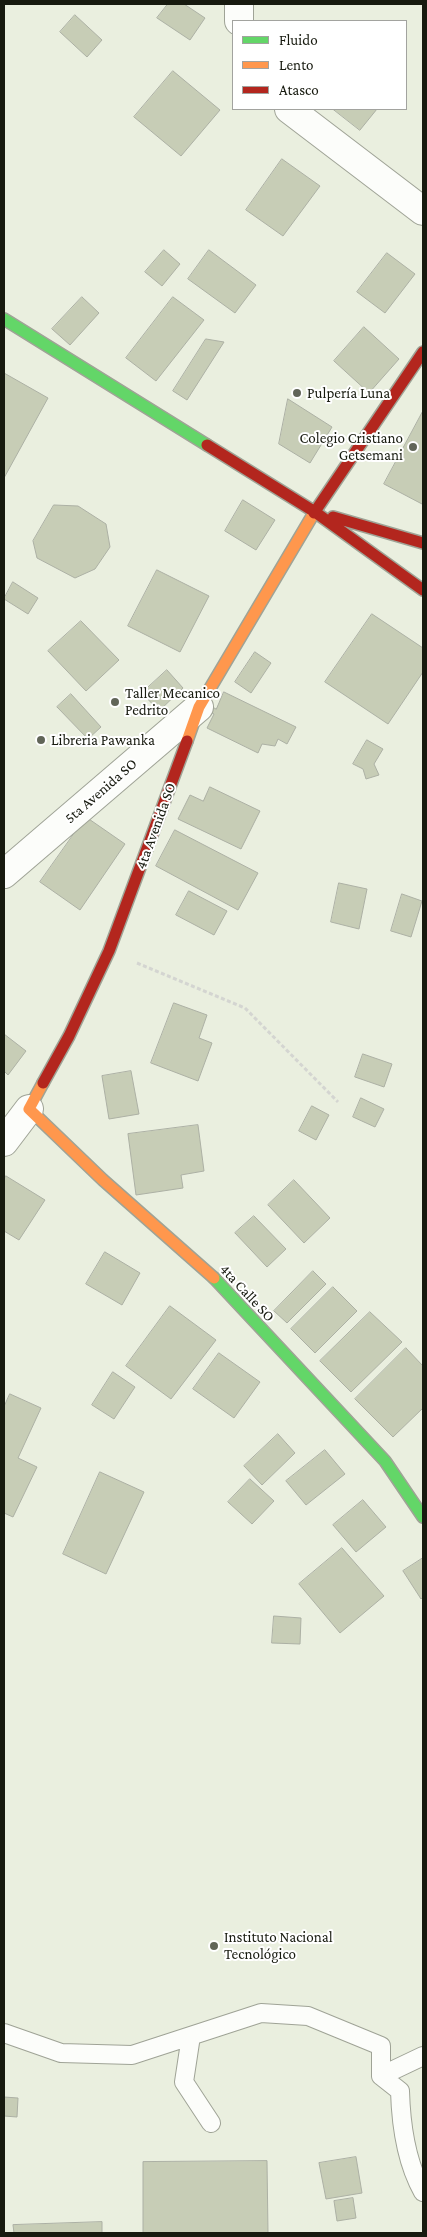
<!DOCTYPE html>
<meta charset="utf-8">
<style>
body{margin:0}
#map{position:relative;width:427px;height:2237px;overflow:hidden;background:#eaefdf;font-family:"Crimson Pro",serif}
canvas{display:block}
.frame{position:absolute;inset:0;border:5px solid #171a0f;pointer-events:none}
.legend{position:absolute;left:232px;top:20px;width:175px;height:90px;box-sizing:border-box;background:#fff;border:1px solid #a2a39f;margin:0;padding:6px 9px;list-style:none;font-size:15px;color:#171a0f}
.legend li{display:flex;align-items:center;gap:10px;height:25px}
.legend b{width:25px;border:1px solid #a2a39f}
</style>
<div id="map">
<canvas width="427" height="2237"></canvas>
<div class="frame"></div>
<ul class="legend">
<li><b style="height:6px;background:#63d668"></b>Fluido</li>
<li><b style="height:6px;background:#ff974d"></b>Lento</li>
<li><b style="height:6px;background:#b3261e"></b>Atasco</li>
</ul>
</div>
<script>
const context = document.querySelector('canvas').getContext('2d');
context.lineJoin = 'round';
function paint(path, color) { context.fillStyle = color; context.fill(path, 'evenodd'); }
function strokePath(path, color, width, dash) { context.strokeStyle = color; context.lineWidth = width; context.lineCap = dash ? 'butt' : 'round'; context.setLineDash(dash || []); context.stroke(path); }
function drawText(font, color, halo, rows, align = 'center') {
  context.font = font + ' "Crimson Pro",serif'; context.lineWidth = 4; context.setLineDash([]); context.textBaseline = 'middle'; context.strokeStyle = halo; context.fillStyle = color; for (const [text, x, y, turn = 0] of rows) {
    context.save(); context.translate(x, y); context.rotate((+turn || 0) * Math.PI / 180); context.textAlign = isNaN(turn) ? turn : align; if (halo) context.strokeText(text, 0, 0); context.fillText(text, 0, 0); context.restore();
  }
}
const building = new Path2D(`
 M168 4H184L205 18 190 40 157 18Z
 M75 15 102 40 87 57 60 32Z
 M173 71 220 110 181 156 134 117Z
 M333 109H377L360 130Z
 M282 159 320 186 283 236 246 210Z
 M164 250 180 264 162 286 145 272Z
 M209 250 256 285 235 313 188 279Z
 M387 253 415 274 385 313 357 292Z
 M82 297 99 313 70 345 52 329Z
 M173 297 204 320 156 381 126 358Z
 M364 327 399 359 369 393 334 361Z
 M206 339 224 342 187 400 173 391Z
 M4 373 48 398 4 478Z
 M288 399 332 427 310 463 279 444Z
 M423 411V502L422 504 384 484Z
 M243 500 275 520 256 550 225 531Z
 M54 505 78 506 106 524 110 547 95 569 75 578 37 558 33 541Z
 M157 570 209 596 180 652 128 626Z
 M13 582 38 598 28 614 4 599Z
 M372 614 423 648V672L388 724 325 682Z
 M81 621 119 660 86 691 48 651Z
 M255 652 271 663 251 693 235 682Z
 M167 670 183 688 159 711 142 693Z
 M224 692 296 727 287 744 278 739 275 746 262 744 258 753 207 728 214 714 204 709 207 704 216 709Z
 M71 694 101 727 88 739 57 707Z
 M367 740 383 749 374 764 379 775 366 779 363 769 353 764Z
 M210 787 260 811 241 849 178 819 190 795 203 801Z
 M86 817 125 844 80 910 40 882Z
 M175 830 258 873 238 910 156 866Z
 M339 883 367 889 359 929 331 922Z
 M189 891 227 911 214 935 176 915Z
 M402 894 422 901 411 937 391 931Z
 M174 1003 207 1015 199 1038 212 1043 198 1081 151 1063Z
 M4 1034 26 1051 8 1075 4 1071Z
 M363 1054 392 1064 384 1087 355 1077Z
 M131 1071 139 1114 109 1119 102 1076Z
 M361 1098 384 1109 375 1127 353 1117Z
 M312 1106 329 1115 316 1140 299 1131Z
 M198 1125 204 1171 181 1175 183 1188 136 1195 128 1134Z
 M6 1176 45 1200 19 1240 4 1231V1180Z
 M294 1180 330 1218 304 1243 268 1205Z
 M254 1216 286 1249 267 1267 235 1233Z
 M105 1252 140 1273 122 1305 86 1284Z
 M313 1271 326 1284 287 1323 274 1311Z
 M333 1287 357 1311 315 1353 291 1329Z
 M170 1306 216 1340 171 1399 126 1366Z
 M370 1312 402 1342 351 1392 320 1361Z
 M406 1348 423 1366V1408L393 1437 355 1399Z
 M219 1353 260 1382 234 1418 193 1389Z
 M113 1372 135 1387 114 1419 92 1405Z
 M10 1394 41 1408 18 1458 37 1467 13 1517 4 1513V1407Z
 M278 1434 295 1453 262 1485 244 1466Z
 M325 1450 345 1474 306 1505 286 1481Z
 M100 1472 144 1492 106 1574 63 1554Z
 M250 1479 274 1501 252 1524 228 1502Z
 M363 1500 386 1527 356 1552 333 1525Z
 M342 1548 384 1596 340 1633 299 1584Z
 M423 1558V1597L421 1599 403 1571Z
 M274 1616 301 1618 300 1644 272 1643Z
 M4 2097 18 2098 17 2117 4 2116Z
 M356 2157 362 2193 326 2199 319 2163Z
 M267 2161 268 2233H143V2162Z
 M353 2198 356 2218 337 2221 334 2201Z
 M102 2222V2233H14L13 2225Z`);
const path = new Path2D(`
 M137 963 245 1008 338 1102`);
const lane = new Path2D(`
 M4 2033 61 2053 132 2055 261 2013 308 2016 381 2046V2076L400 2091C401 2126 406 2162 423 2192
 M191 2036 184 2082 211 2123
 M381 2076 423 2056`);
const street = new Path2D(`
 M239 4V21
 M289 109 423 211
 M4 874 199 707
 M4 1142 29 1109`);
const fast = new Path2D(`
 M4 319 207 445
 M214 1278 385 1461 423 1517`);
const slow = new Path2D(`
 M187 741 199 707 314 513
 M43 1083 29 1109 103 1180 214 1278`);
const jam = new Path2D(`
 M207 445 315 512 423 590
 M314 513 423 352
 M333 517 423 543
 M43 1083 69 1036 109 951 187 741`);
const markers = [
 [297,393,5,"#616558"],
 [413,447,5,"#616558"],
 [115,702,5,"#616558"],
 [41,740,5,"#616558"],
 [214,1946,5,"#616558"]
];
const poiNames = [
 ["Pulpería Luna",307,393],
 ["Colegio Cristiano",403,438,"right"],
 ["Getsemani",403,455,"right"],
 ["Taller Mecanico",125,693],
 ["Pedrito",125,710],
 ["Libreria Pawanka",51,740],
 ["Instituto Nacional",224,1937],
 ["Tecnológico",224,1954]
];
const streetNames = [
 ["5ta Avenida SO",101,791,-41],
 ["4ta Avenida SO",156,826,-70],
 ["4ta Calle SO",247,1293,47]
];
paint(building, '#c7cdb6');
strokePath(building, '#acb0a4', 1);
strokePath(lane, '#9fa396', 20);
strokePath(street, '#9fa396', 30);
strokePath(fast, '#9fa396', 14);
strokePath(slow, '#9fa396', 14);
strokePath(jam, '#9fa396', 14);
strokePath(path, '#d4d5d1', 3, [4, 2.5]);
strokePath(lane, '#fcfdfa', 18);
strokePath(street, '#fcfdfa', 28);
strokePath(fast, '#63d668', 11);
strokePath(slow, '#ff974d', 11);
strokePath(jam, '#b3261e', 11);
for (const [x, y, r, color] of markers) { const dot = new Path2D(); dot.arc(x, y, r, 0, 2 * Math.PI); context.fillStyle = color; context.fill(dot); strokePath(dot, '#fff', 2); }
drawText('15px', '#171a0f', '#fff', poiNames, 'left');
drawText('15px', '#171a0f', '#fff', streetNames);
</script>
